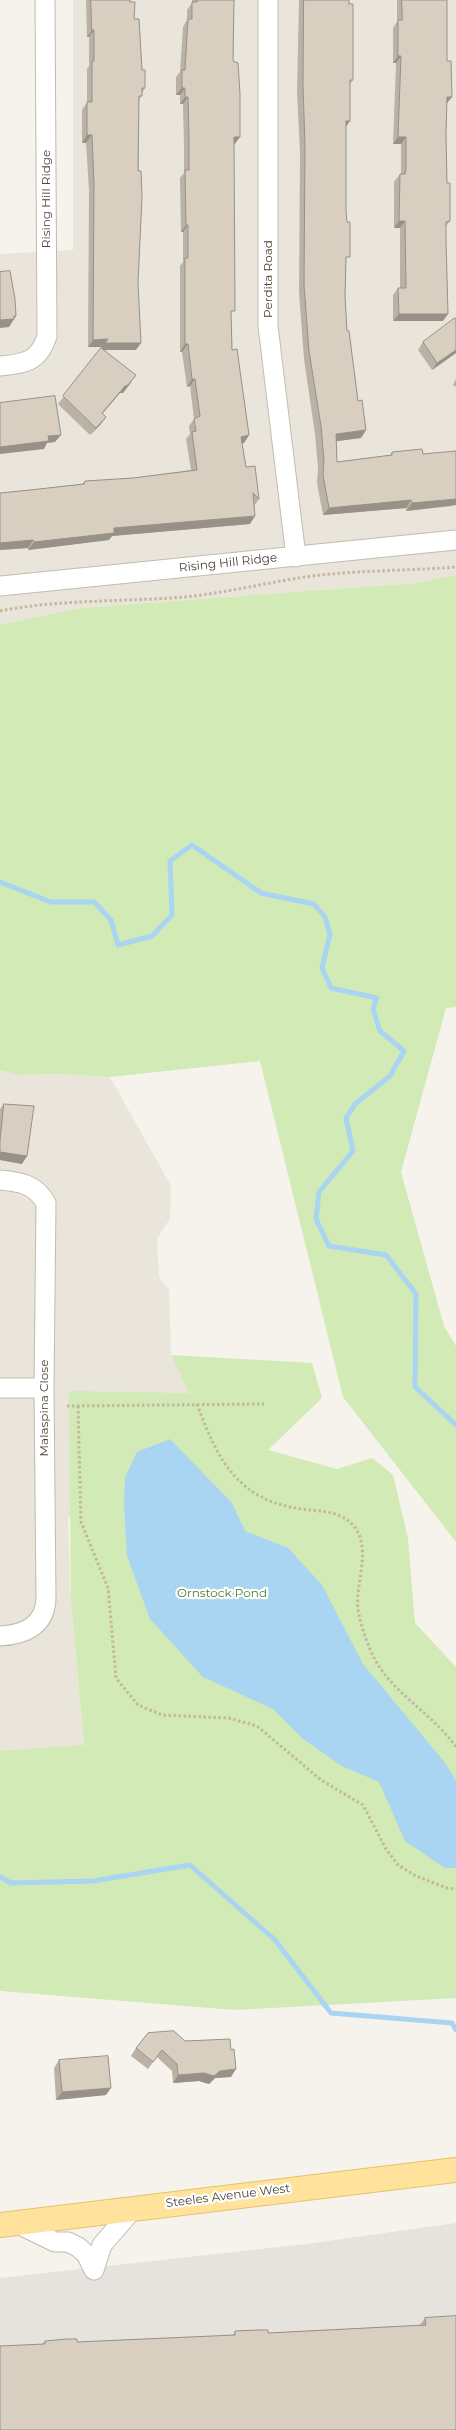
<!DOCTYPE html>
<style>
body{margin:0}
canvas{display:block;background:#f6f3ec}
</style>
<canvas width="456" height="2430"></canvas>
<script>
const context = document.querySelector('canvas').getContext('2d');
context.lineJoin = 'round';
function paint(path, color) { context.fillStyle = color; context.fill(path, 'evenodd'); }
function strokePath(path, color, width, dash) { context.strokeStyle = color; context.lineWidth = width; context.lineCap = dash ? 'butt' : 'round'; context.setLineDash(dash || []); context.stroke(path); }
function drawText(font, color, halo, rows, align = 'center') {
  context.font = font + ' Montserrat,sans-serif'; context.lineWidth = 4.5; context.setLineDash([]); context.textBaseline = 'middle'; context.strokeStyle = halo; context.fillStyle = color; for (const [text, x, y, turn = 0] of rows) {
    context.save(); context.translate(x, y); context.rotate((+turn || 0) * Math.PI / 180); context.textAlign = isNaN(turn) ? turn : align; if (halo) context.strokeText(text, 0, 0); context.fillText(text, 0, 0); context.restore();
  }
}
const residential = new Path2D(`
 M73 0H456V575L416 583 80 608 0 625V254L73 250Z
 M0 1070 19 1075 60 1074 110 1077 171 1186 170 1218 157 1239 159 1277 169 1290 171 1355 189 1393 68 1519 71 1601 84 1746 12 1751H0Z`);
const industrial = new Path2D(`
 M456 2223V2430H0V2278L306 2244Z`);
const green = new Path2D(`
 M456 575V1007L446 1008 401 1172 444 1326 456 1346V1542L343 1397 260 1061 110 1077 60 1074 19 1075 0 1070V625L80 608 416 583Z
 M171 1355 312 1363 322 1398 268 1450 337 1469 372 1458 393 1475 408 1538 415 1623 456 1667V1998L235 2010 0 1991V1751L84 1745 71 1601 69 1391 189 1393Z`);
const water = new Path2D(`
 M170 1439 232 1503 245 1531 288 1548 322 1585 363 1664 446 1764 456 1781V1868H445L405 1841 379 1782 342 1766 303 1739 273 1709 203 1677 150 1619 127 1556 124 1504 125 1478 137 1452Z`);
const stream = new Path2D(`
 M0 882 51 902H94L111 920 118 945 152 936 172 915 170 861 192 845 261 893 314 904 325 917 330 934 322 968 331 988 377 998 373 1009 380 1031 404 1051 390 1076 355 1104 346 1118 353 1151 319 1192 316 1219 329 1246 386 1255 416 1294 415 1387 456 1425
 M0 1877 11 1883 93 1881 190 1865 275 1940 331 2013 452 2023 456 2030`);
const path = new Path2D(`
 M0 611C61 599 123 602 185 597 225 593 265 583 305 577 355 570 405 571 456 567
 M197 1404C217 1459 238 1501 302 1509 319 1511 339 1511 352 1524 375 1548 352 1587 359 1615 363 1632 370 1653 380 1668 401 1698 435 1717 456 1747
 M67 1406 264 1404
 M78 1406 81 1522 108 1588 116 1678 138 1705 162 1715 229 1718 257 1726 321 1780 363 1805 386 1849 398 1865 416 1876 447 1888 456 1889`);
const minor = new Path2D(`
 M268 0V326L296 557
 M0 366C24 364 39 362 47 336L45 0
 M0 586 456 540
 M0 1180C21 1182 35 1184 46 1203L44 1388 46 1599C45 1626 24 1635 0 1636
 M0 1388H44
 M16 2223 55 2242H68L78 2247 86 2254 94 2270
 M94 2270 102 2245 134 2208`);
const major = new Path2D(`
 M0 2225 456 2170`);
const wall = new Path2D(`
 M86 0H130L134 19 145 88 142 93 139 101 138 283 136 350H105L131 383 123 393H120L103 413 101 424 90 435 58 404 102 347H88L89 190 86 143H82V110L87 102V69L89 66V37H87Z
 M192 0H234L233 61 234 145 231 316 232 350 249 435 244 443H242L246 467 259 499 254 506 250 524 112 536 109 540 28 550V548L0 550 30 490 82 484 85 481 133 478 191 470 186 439 190 434 189 426 194 419 190 386 187 387 182 352H180V266L183 262V232H181L180 178 184 173V147L183 104H180V95H176V77L180 72 183 27 187 20V10L192 3Z
 M299 0H349L353 80 350 84 345 127 346 262 345 296 347 331 358 401 366 430 361 438 336 441 337 462 390 455 392 452 423 454 453 506 406 511V508L323 515 317 483 318 468 315 434 304 359 299 292 300 153 297 92Z
 M397 0H447V61L452 97 447 103 446 135 447 183 450 221 446 226 443 321H393V295L398 288H400V228H394V182L400 174H401V144H393L396 63H393V28L397 22Z
 M456 320V353L432 370 418 350 423 342Z
 M456 379V387L453 385Z
 M4 1104 22 1164 0 1160V1109Z
 M185 2041 231 2077 215 2078 209 2084 199 2081 173 2083 172 2071 157 2057 148 2069 131 2056 136 2048Z
 M59 2060 106 2095 56 2100 54 2068Z
 M425 2318 456 2430 42 2344 45 2341 77 2342 233 2335 235 2331 268 2333 420 2325Z`);
const shadedWall = new Path2D(`
 M92 30H94L89 37H87Z
 M398 56H401L396 63H393Z
 M182 88H185L180 95H176Z
 M185 97H188L183 104H180Z
 M447 97H452L446 104Z
 M346 121H350L345 128Z
 M87 135H92L86 143H82Z
 M234 137H240L234 145Z
 M398 137H406L401 144H393Z
 M399 221H405L400 228H394Z
 M186 225H188L183 232H181Z
 M399 314H448L443 321H393Z
 M14 316H16L9 327 0 328V320Z
 M108 339 141 343 136 350H100L102 347H88L93 340Z
 M185 344H188L182 352H180Z
 M456 350V353L432 370 437 363Z
 M136 375 123 393H120L97 421 125 386Z
 M192 379H195L190 386 187 387Z
 M106 417 101 424 90 435 96 428Z
 M366 430 361 438 331 442 336 434Z
 M61 435 55 442 47 443 44 449 0 454V447L48 436Z
 M249 435 244 443 236 445 241 437Z
 M456 499V505L406 511 412 503Z
 M411 500 406 508 323 515 329 508Z
 M255 516 250 524 112 536 109 540 28 550 34 542 114 528Z
 M33 540 28 548 0 550V543Z
 M0 1152 27 1156 22 1164 0 1160Z
 M236 2069 231 2077 215 2078 209 2084 199 2081 173 2083 178 2075Z
 M111 2088 106 2095 56 2100 62 2092Z`);
const building = new Path2D(`
 M91 0H130V2H135L134 19H139L142 70H145V88H142V96H139L138 171H141L142 197 138 283 141 343H105L108 339 93 340 94 183 92 135H87V102H92V61H94V30H92Z
 M197 0H234L233 61 238 63 240 94V137H234L235 311H231L232 350 237 349 249 435 241 437 246 467 255 466 259 499 253 493 255 516 114 528V533L34 542 33 540 0 543V493L30 490 84 484 85 481 133 478 197 470 192 432 196 431 194 419 200 416 195 379H192L188 344H185V258H188V225H186L185 170H189V139L188 97H185V88H182V70H185L188 19H192V2H197Z
 M304 0H349V4H353V80H350V121H346V211L347 222H350V257H346L345 296 347 331H349L358 401 362 400 366 430 336 434 337 462 392 455V452L422 449 423 454 456 451V499L412 503 411 500 329 508 323 475 324 461 321 426 309 351 304 285 305 146 303 84Z
 M402 0H447V61H451L452 97H447L446 135 447 183H450V221L446 222V240L448 314H399L398 288H406L405 221H399L400 174H405L406 169V137H398L401 56H398V20H402Z
 M10 271 15 299 16 316H14V319L0 320V272Z
 M455 318 456 320V350L437 363 423 342Z
 M101 348 136 375 128 385 125 386 102 413 106 417 96 428 63 396Z
 M55 396 61 435 48 436 49 441 0 447V403Z
 M4 1104 34 1106 27 1156 0 1152V1141Z
 M174 2031 185 2041 230 2039 231 2050 234 2049 236 2069 220 2071 214 2076 204 2073 178 2075 177 2064 162 2050 153 2062 136 2048 148 2033Z
 M108 2056 111 2088 62 2092 59 2060Z
 M456 2316V2430H0V2346L45 2344V2341L67 2339H77V2342L235 2335V2331L257 2330H268V2333L426 2325 425 2318Z`);
const streetNames = [
 ["Rising Hill Ridge",46,199,-90],
 ["Perdita Road",268,279,-90],
 ["Rising Hill Ridge",228,563,-6],
 ["Malaspina Close",44,1408,-90],
 ["Steeles Avenue West",228,2196,-7]
];
const parkNames = [
 ["Ornstock Pond",222,1593]
];
paint(residential, '#eae5da');
paint(industrial, '#e6e2dd');
paint(green, '#d2eab5');
paint(water, '#a9d4f2');
strokePath(stream, '#a9d4f2', 5);
strokePath(minor, '#c2bbae', 21);
strokePath(major, '#e6c16a', 26);
strokePath(path, '#c4b79f', 3, [2.5, 2.5]);
strokePath(minor, '#fff', 19);
strokePath(major, '#ffe39c', 24);
paint(wall, '#bab2a6');
paint(shadedWall, '#979187');
paint(building, '#d8cfc1');
strokePath(building, '#979187', 1);
drawText('12px', '#4b4439', '#fff', streetNames);
drawText('12px', '#4a7f2a', '#fff', parkNames);
</script>
